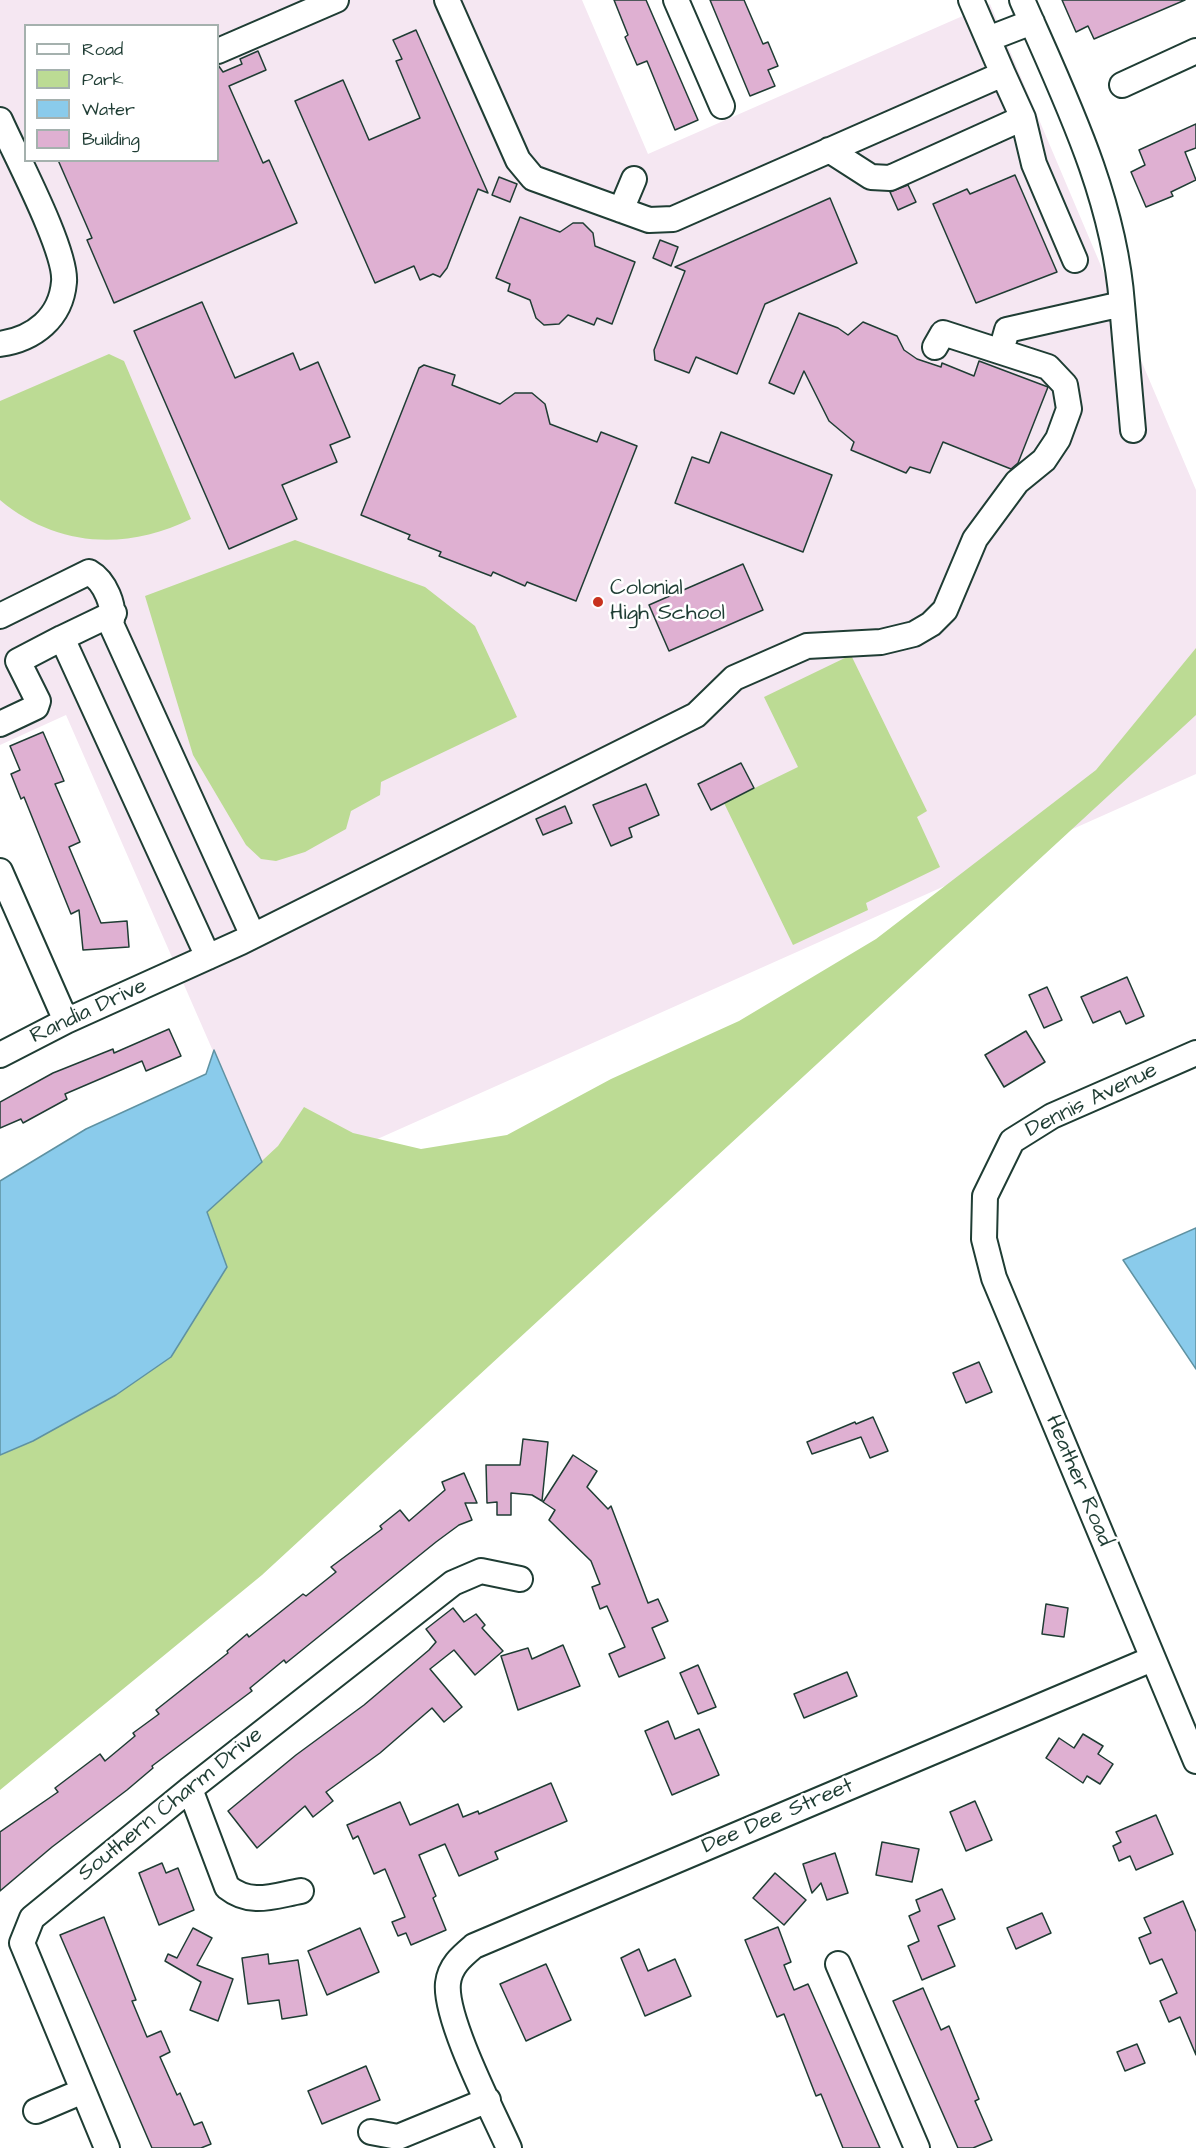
<!DOCTYPE html>
<style>
body{margin:0}
#map{position:relative;width:1196px;height:2148px;overflow:hidden;background:#fff;font-family:"Architects Daughter",sans-serif}
canvas{display:block}
.legend{position:absolute;left:24px;top:24px;width:195px;height:138px;box-sizing:border-box;background:#fff;border:2px solid #a5b1ae;margin:0;padding:8px 10px;list-style:none;font-size:18px;color:#1f3d34}
.legend li{display:flex;align-items:center;gap:12px;height:30px}
.legend b{width:30px;border:2px solid #a5b1ae}
</style>
<div id="map">
<canvas width="1196" height="2148"></canvas>
<ul class="legend">
<li><b style="height:8px;background:#fff"></b>Road</li>
<li><b style="height:16px;background:#bcdb94"></b>Park</li>
<li><b style="height:16px;background:#8acbeb"></b>Water</li>
<li><b style="height:16px;background:#dfb0d2"></b>Building</li>
</ul>
</div>
<script>
const context = document.querySelector('canvas').getContext('2d');
context.lineJoin = 'round';
function paint(path, color) { context.fillStyle = color; context.fill(path, 'evenodd'); }
function strokePath(path, color, width, dash) { context.strokeStyle = color; context.lineWidth = width; context.lineCap = dash ? 'butt' : 'round'; context.setLineDash(dash || []); context.stroke(path); }
function drawText(font, color, halo, rows, align = 'center') {
  context.font = font + ' "Architects Daughter",sans-serif'; context.lineWidth = 5; context.setLineDash([]); context.textBaseline = 'middle'; context.strokeStyle = halo; context.fillStyle = color; for (const [text, x, y, turn = 0] of rows) {
    context.save(); context.translate(x, y); context.rotate((+turn || 0) * Math.PI / 180); context.textAlign = isNaN(turn) ? turn : align; if (halo) context.strokeText(text, 0, 0); context.fillText(text, 0, 0); context.restore();
  }
}
const built = new Path2D(`
 M0 0H582L648 154 990 4 1196 490V774L272 1186 66 715 0 745ZM26 26H218V160H26Z`);
const green = new Path2D(`
 M109 354 124 361 191 519C126 551 56 547 0 500V401Z
 M295 540 425 587 475 626 517 717 381 782 380 795 351 811 346 829 305 852 276 861 261 859 246 845 193 755 145 596Z
 M1196 648V715L262 1575 0 1790V1455L33 1441 116 1395 227 1267 207 1212 278 1146 304 1107 353 1133 421 1149 507 1135 611 1079 739 1021 876 939 1096 770Z
 M851 655 927 811 917 817 940 867 866 903 868 910 793 945 724 803 798 767 764 697Z`);
const water = new Path2D(`
 M214 1050 262 1162 207 1212 227 1267 171 1357 116 1395 33 1441 0 1455V1181L86 1129 206 1074Z
 M1196 1228V1369L1123 1260Z`);
const building = new Path2D(`
 M614 0H646L698 120 675 130 647 61 637 65 625 37 628 35Z
 M710 0H744L763 44 768 42 778 66 768 70 775 86 750 96Z
 M1062 0H1185L1094 39 1088 26 1076 32Z
 M416 30 488 193 478 189 447 268 440 277 433 274 420 280 414 266 375 283 295 101 343 80 369 140 420 118 396 61 402 59 393 40Z
 M258 51 266 70 229 86 263 163 269 160 297 223 114 303 87 240 92 238 58 160H218V65L223 72 242 64 240 59Z
 M1196 124V148L1185 152 1196 180 1171 192 1173 196 1146 207 1131 172 1145 165 1139 150Z
 M1015 175 1057 272 976 303 933 204 967 189 970 194Z
 M499 177 517 184 510 202 492 195Z
 M908 185 916 202 898 210 890 192Z
 M830 198 857 263 765 304 737 374 696 357 689 373 655 360 654 350 685 271 675 267Z
 M520 217 560 232 573 223H583L593 233 595 246 635 262 612 324 597 318 594 325 568 315 559 324 544 325 536 318 530 300 508 291 510 284 496 278Z
 M660 240 678 247 671 266 653 258Z
 M202 302 235 378 293 353 300 370 318 362 350 437 330 445 337 462 282 485 297 519 229 549 134 331Z
 M799 313 838 328 848 335 863 322 897 336 904 350 917 359 941 367 942 363 974 376 979 361 1048 387 1018 463 1011 469 943 442 930 473 910 467 906 473 851 450 854 442 829 421 804 371 794 394 769 383Z
 M424 365 455 375 452 385 500 404 515 393H532L545 404 550 424 597 442 601 432 637 446 576 601 527 582 525 586 493 572 491 576 439 556 441 552 408 539 410 535 361 515 419 368Z
 M721 432 832 475 803 552 675 503 692 457 709 463Z
 M743 564 763 610 669 651 649 605Z
 M43 732 64 781 55 784 80 842 69 847 101 923 127 921 129 947 83 950 79 910 71 914 24 797 21 799 11 774 20 770 10 746Z
 M741 763 754 788 711 810 698 784Z
 M646 784 659 815 629 828 632 837 611 846 593 805Z
 M565 806 572 823 543 835 536 819Z
 M1127 977 1144 1016 1126 1024 1120 1011 1093 1023 1081 997Z
 M1047 987 1062 1020 1044 1028 1029 995Z
 M169 1029 181 1056 146 1071 142 1061 65 1094 67 1099 23 1123 21 1119 0 1128V1102L53 1073 113 1049 114 1053Z
 M1026 1031 1045 1062 1004 1087 985 1055Z
 M979 1362 992 1392 966 1403 953 1373Z
 M873 1417 888 1451 870 1458 861 1437 812 1454 807 1442 855 1422 856 1424Z
 M523 1439 548 1442 542 1501 532 1495 511 1493V1515H497V1502L487 1503 486 1465H520Z
 M573 1455 597 1471 587 1487 608 1509 611 1506 648 1603 658 1599 668 1621 652 1628 665 1658 619 1677 609 1654 625 1647 607 1606 600 1609 592 1587 600 1584 591 1561 549 1520 555 1510 543 1502Z
 M464 1473 477 1503H465L472 1520 459 1525 436 1542 286 1663 284 1660 250 1688 252 1691 152 1766 153 1768 127 1790 52 1847 0 1891V1832L58 1792 55 1788 100 1754 105 1761 135 1736 133 1733 159 1714 156 1710 228 1653 227 1651 247 1634 249 1637 303 1594 306 1596 336 1572 331 1567 382 1529 380 1526 400 1510 409 1521 445 1490 442 1482Z
 M1046 1604 1068 1608 1064 1637 1042 1634Z
 M453 1608 464 1622 476 1614 485 1625 482 1628 503 1651 475 1675 454 1650 430 1669 462 1707 444 1722 432 1708 380 1753 326 1792 333 1801 313 1817 305 1806 257 1848 228 1811 296 1755 364 1705 429 1650 436 1642 426 1629Z
 M563 1645 580 1686 518 1710 501 1656 528 1648 532 1659Z
 M698 1665 716 1707 698 1714 680 1673Z
 M847 1672 857 1696 804 1718 794 1694Z
 M668 1721 675 1739 699 1729 719 1775 672 1795 645 1731Z
 M1083 1734 1103 1746 1098 1754 1113 1764 1100 1784 1087 1776 1083 1783 1046 1758 1059 1738 1074 1748Z
 M551 1783 567 1821 495 1852 498 1859 459 1876 445 1844 419 1855 436 1896 433 1898 446 1930 411 1945 406 1933 398 1936 392 1922 405 1917 385 1869 374 1874 358 1836 353 1839 347 1825 400 1802 410 1825 458 1804 463 1817 478 1811 479 1814Z
 M975 1801 992 1840 966 1851 950 1812Z
 M1156 1815 1173 1854 1136 1870 1130 1856 1119 1861 1113 1846 1121 1842 1116 1832Z
 M882 1842 919 1849 912 1882 876 1875Z
 M835 1853 848 1893 827 1900 821 1883 812 1893 803 1864Z
 M162 1863 166 1873 178 1868 194 1910 159 1925 139 1873Z
 M775 1873 806 1900 784 1925 753 1898Z
 M942 1889 955 1919 938 1926 955 1966 922 1980 908 1946 919 1941 909 1916 920 1911 916 1900Z
 M1183 1901 1196 1932V2055L1180 2017 1169 2022 1160 2001 1177 1993 1162 1959 1150 1964 1139 1938 1151 1933 1144 1918Z
 M1042 1913 1051 1933 1016 1949 1007 1928Z
 M104 1917 136 2000 132 2001 147 2037 161 2031 170 2052 160 2057 177 2095 180 2093 194 2125 202 2122 211 2144 201 2148H152L60 1935Z
 M778 1927 791 1962 784 1965 794 1990 808 1984 880 2148H843L821 2094 816 2096 784 2014 777 2017 745 1940Z
 M193 1928 212 1938 197 1965 233 1979 218 2021 190 2010 201 1982 165 1961 168 1954 177 1958Z
 M360 1928 379 1972 327 1995 308 1951Z
 M639 1949 648 1971 675 1959 691 1996 645 2016 621 1958Z
 M268 1954 269 1964 298 1960 307 2015 282 2019 279 2000 248 2004 242 1958Z
 M546 1964 571 2020 526 2041 500 1984Z
 M923 1988 941 2030 949 2026 979 2099 975 2101 992 2140 973 2148H958L893 2001Z
 M1137 2044 1145 2063 1125 2071 1117 2052Z
 M366 2066 380 2100 322 2124 308 2091Z`);
const minor = new Path2D(`
 M447 0 518 160 533 178 649 220 673 219 1003 74 971 0
 M676 0 722 106
 M1022 0C1065 98 1114 196 1122 304
 M988 39 1032 22
 M218 51 336 0
 M1003 74 1023 118 1034 164 1075 260
 M1122 85 1196 51
 M0 120C15 154 67 251 64 282 61 318 34 339 0 344
 M829 150 871 177 890 178 1023 118
 M621 210 634 179
 M1001 351 1007 330 1122 304 1133 430
 M0 616 89 572C105 581 116 607 111 624L253 936
 M62 638 114 613
 M0 724 36 707 38 701 18 661 62 638 208 957
 M0 871 66 1021
 M1196 1053 1052 1116 1012 1141 985 1196 984 1239 994 1278 1196 1761
 M0 1055 66 1021 241 942 696 715 734 678 807 646 881 642 914 634 931 624 945 610 975 539 1017 482 1044 460 1058 439 1069 409 1065 385 1048 367 943 333 935 347
 M190 1789 227 1887C251 1906 273 1896 301 1891
 M838 1964 917 2148
 M36 2111 83 2091
 M371 2132 398 2137 488 2100
 M107 2148 22 1943 32 1918 190 1789 453 1583 481 1571 520 1579
 M509 2148C493 2112 444 2018 448 1983 450 1966 461 1957 474 1946L1152 1659`);
const markers = [
 [598,602,6,"#c8321e"]
];
const poiNames = [
 ["Colonial",610,589],
 ["High School",610,614]
];
const streetNames = [
 ["Randia Drive",89,1012,-25],
 ["Dennis Avenue",1092,1101,-26],
 ["Heather Road",1078,1481,67],
 ["Southern Charm Drive",171,1805,-39],
 ["Dee Dee Street",778,1817,-23]
];
paint(built, '#f5e7f2');
paint(green, '#bcdb94');
paint(water, '#8acbeb');
strokePath(water, '#5f92a2', 1.5);
paint(building, '#dfb0d2');
strokePath(building, '#1f3d34', 1.5);
strokePath(minor, '#1f3d34', 28);
strokePath(minor, '#fff', 24);
for (const [x, y, r, color] of markers) { const dot = new Path2D(); dot.arc(x, y, r, 0, 2 * Math.PI); context.fillStyle = color; context.fill(dot); strokePath(dot, '#fff', 2); }
drawText('22px', '#1f3d34', '#fff', poiNames, 'left');
drawText('22px', '#1f3d34', '#fff', streetNames);
</script>
